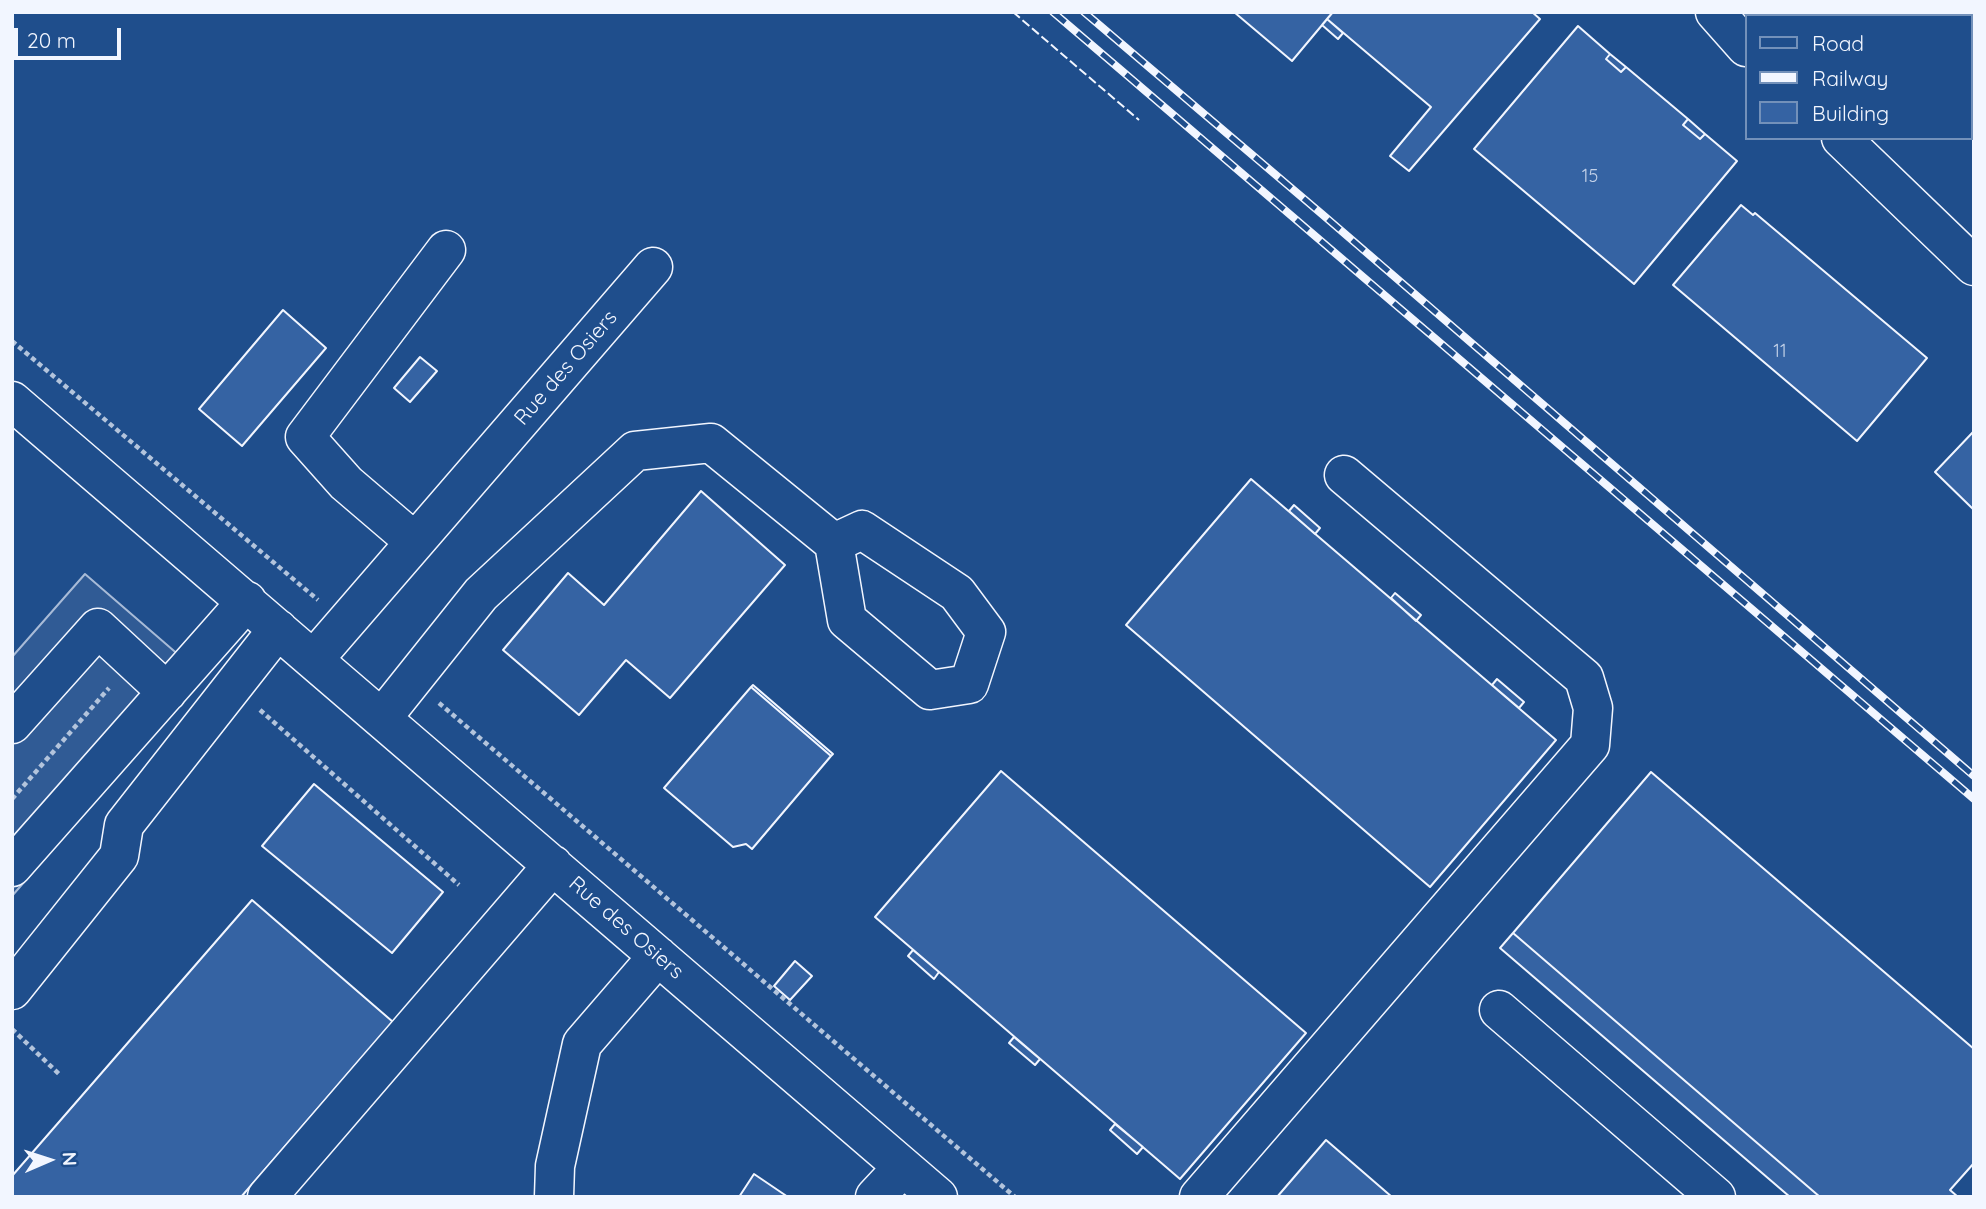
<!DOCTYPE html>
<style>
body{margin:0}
#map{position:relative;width:1986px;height:1209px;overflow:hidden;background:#1f4e8c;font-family:Quicksand,sans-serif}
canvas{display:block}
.frame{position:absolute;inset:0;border:14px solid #f2f6ff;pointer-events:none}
.legend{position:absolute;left:1745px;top:14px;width:228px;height:126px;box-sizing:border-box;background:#1f4e8c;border:2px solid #7391ba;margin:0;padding:9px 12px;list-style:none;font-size:21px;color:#f2f6ff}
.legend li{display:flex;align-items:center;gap:14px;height:35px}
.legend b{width:35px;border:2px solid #7391ba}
.north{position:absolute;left:14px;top:1125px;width:70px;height:70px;-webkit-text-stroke:5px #1f4e8c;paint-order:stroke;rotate:87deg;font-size:19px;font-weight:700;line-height:28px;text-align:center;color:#f2f6ff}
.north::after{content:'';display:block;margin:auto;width:24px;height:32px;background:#f2f6ff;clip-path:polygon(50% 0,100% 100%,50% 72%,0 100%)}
.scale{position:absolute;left:14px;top:28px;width:107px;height:32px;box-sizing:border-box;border:4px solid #f2f6ff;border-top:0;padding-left:9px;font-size:21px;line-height:24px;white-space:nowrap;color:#f2f6ff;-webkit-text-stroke:5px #1f4e8c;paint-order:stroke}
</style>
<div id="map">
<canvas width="1986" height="1209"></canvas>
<div class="frame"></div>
<ul class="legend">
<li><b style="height:9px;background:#1f4e8c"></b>Road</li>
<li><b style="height:9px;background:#f2f6ff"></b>Railway</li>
<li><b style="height:19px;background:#3563a3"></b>Building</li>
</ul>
<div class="north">N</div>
<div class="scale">20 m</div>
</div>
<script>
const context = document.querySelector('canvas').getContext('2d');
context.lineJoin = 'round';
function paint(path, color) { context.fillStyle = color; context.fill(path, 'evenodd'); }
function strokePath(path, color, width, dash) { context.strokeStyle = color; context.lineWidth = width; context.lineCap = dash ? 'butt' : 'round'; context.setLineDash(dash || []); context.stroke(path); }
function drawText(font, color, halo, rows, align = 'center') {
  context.font = font + ' Quicksand,sans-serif'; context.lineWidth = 5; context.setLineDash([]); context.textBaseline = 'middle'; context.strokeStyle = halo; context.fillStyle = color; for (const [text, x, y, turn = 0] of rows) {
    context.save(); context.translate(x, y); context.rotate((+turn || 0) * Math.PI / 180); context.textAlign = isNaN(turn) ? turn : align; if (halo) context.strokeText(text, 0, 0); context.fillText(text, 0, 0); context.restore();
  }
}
const parking = new Path2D(`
 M85 574 203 676 12 896V657Z`);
const building = new Path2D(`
 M1234 12H1333L1292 61Z
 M1333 12H1532L1540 19 1409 171 1390 156 1431 107 1327 19Z
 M1930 12H1974V68L1970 64V16H1933Z
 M1327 19 1343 33 1338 39 1322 25Z
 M1578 26 1610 54 1606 59 1621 72 1626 67 1688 119 1683 125 1700 139 1705 134 1737 161 1634 284 1474 149Z
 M1610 54 1626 67 1621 72 1606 59Z
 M1688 119 1705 134 1700 139 1683 125Z
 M1741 205 1753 215 1755 213 1927 358 1857 441 1673 285Z
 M283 310 326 348 242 446 199 409Z
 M420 357 437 371 410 402 394 388Z
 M1974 431V510L1935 472Z
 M1251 479 1556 740 1430 887 1126 625Z
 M701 491 785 565 670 698 626 660 579 715 503 650 568 573 604 605Z
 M1294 505 1320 528 1315 534 1289 511Z
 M1395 593 1421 615 1416 621 1391 598Z
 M1497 679 1524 702 1519 708 1492 685Z
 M753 685 833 754 831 756 751 687Z
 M751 687 831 756 752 849 746 844 733 847 664 788Z
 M1001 771 1306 1033 1180 1179 875 917Z
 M1651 772 1974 1049V1163L1950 1190 1958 1197H1820L1513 933Z
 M314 784 443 892 392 953 262 846Z
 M252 900 393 1022 241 1197H12V1176Z
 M1513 933 1820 1197H1790L1500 948Z
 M913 950 939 972 934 979 908 956Z
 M795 961 812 976 790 1000 774 986Z
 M1014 1037 1040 1059 1035 1065 1009 1043Z
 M1115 1124 1143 1147 1137 1154 1110 1130Z
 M1326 1140 1392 1197H1277Z
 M754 1174 788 1197H739Z`);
const path = new Path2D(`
 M12 341 318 600
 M439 703 1015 1197
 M260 710 459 885
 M12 799 109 688
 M12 1029 60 1075`);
const minor = new Path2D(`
 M1715 12 1746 47
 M1841 138 1974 266
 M12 401 938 1197
 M415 542 346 483 305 437 446 250
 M314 659 653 267
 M382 718 481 594 635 451 711 443 834 543 847 620 930 690 969 684 986 632 957 593 862 530 834 543
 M12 724 98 628 167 692
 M12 867 247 601
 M12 990 119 856 124 825 278 629
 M1499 1010 1716 1197
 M267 1197 553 865
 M554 1197 555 1166 582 1044 658 956
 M875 1197 903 1167
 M1199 1197 1590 745 1593 708 1584 678 1344 475`);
const rail = new Path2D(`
 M1053 12 1974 799
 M1084 12 1323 215 1974 776`);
const fence = new Path2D(`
 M1013 12 1139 120`);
const numberNames = [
 ["15",1590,177],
 ["11",1780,352]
];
const streetNames = [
 ["Rue des Osiers",566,368,-49],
 ["Rue des Osiers",626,928,41]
];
paint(parking, '#305b95');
strokePath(parking, '#a8bbd7', 2);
paint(building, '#3563a3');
strokePath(building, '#f2f6ff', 2);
strokePath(minor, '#f2f6ff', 41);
strokePath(path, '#b3c4dc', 4.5, [5, 3.5]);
strokePath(minor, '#1f4e8c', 38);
strokePath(rail, '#f2f6ff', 8);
strokePath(rail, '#1f4e8c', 5, [16]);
strokePath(fence, '#f2f6ff', 2, [9, 3.5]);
drawText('18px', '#c3d1e8', null, numberNames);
drawText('21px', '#f2f6ff', '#1f4e8c', streetNames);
</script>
